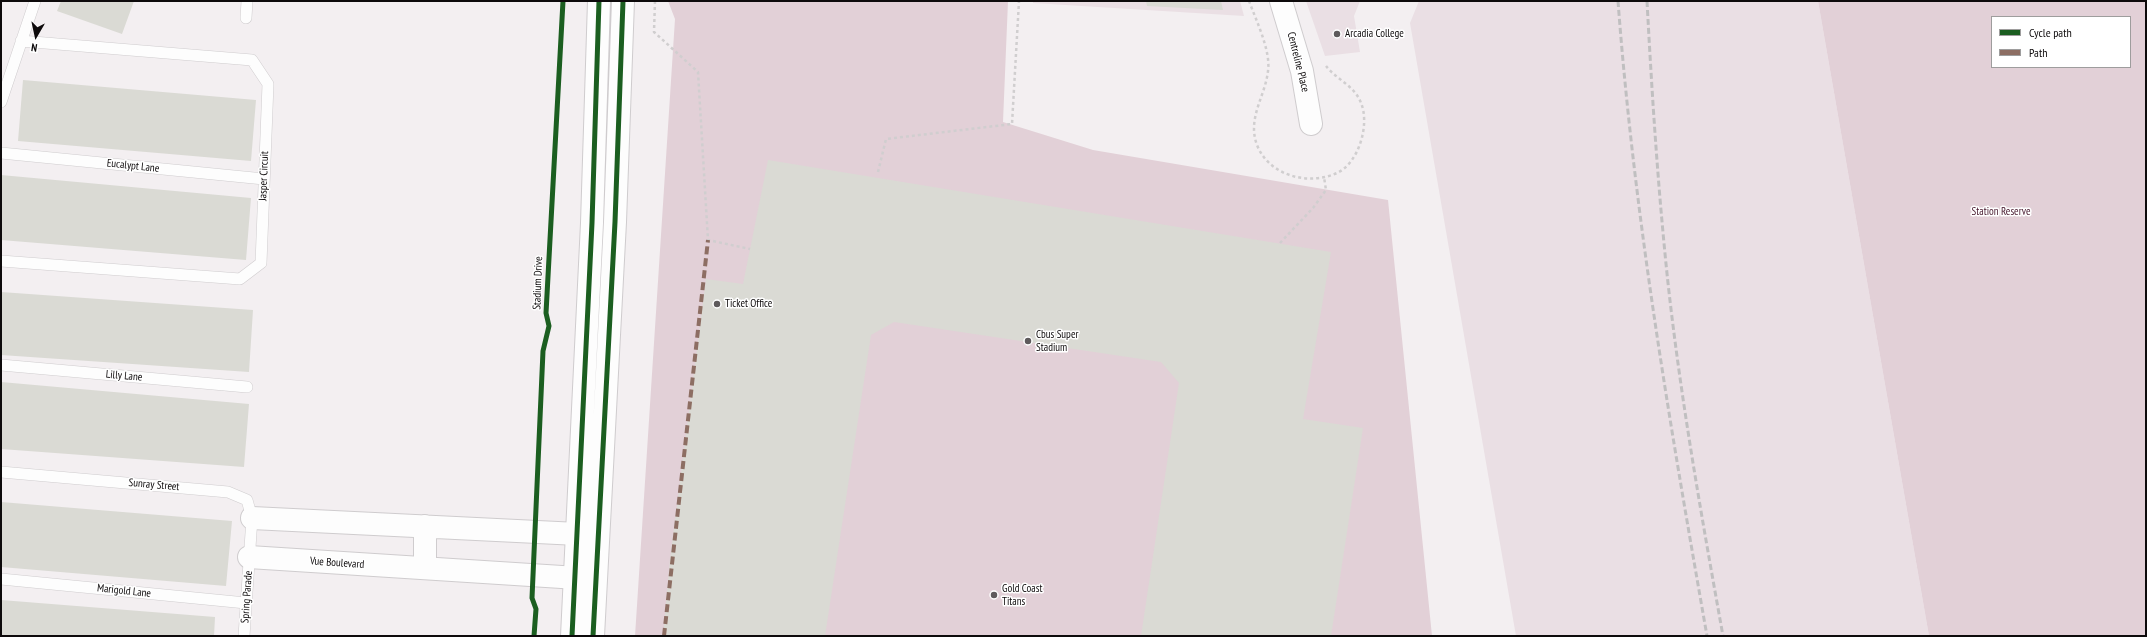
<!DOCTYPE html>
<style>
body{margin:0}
#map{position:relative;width:2147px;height:637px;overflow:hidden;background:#f3eff1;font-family:"PT Sans Narrow",sans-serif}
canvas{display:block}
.frame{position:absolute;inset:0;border:2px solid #0d0a0b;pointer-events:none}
.legend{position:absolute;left:1991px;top:16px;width:140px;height:52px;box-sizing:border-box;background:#fff;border:1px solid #9e9d9d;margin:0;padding:5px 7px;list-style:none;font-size:12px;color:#0d0a0b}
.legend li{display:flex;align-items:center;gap:8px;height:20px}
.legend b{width:20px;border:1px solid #9e9d9d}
.north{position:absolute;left:16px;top:16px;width:40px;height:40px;-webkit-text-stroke:3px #fff;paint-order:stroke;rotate:189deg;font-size:11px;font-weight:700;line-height:16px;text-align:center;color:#0d0a0b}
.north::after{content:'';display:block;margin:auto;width:14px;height:18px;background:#0d0a0b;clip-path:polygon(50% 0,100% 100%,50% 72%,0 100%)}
</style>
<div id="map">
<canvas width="2147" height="637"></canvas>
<div class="frame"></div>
<ul class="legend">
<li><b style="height:5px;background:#1b5e20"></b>Cycle path</li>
<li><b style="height:5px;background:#8d6e63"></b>Path</li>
</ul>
<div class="north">N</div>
</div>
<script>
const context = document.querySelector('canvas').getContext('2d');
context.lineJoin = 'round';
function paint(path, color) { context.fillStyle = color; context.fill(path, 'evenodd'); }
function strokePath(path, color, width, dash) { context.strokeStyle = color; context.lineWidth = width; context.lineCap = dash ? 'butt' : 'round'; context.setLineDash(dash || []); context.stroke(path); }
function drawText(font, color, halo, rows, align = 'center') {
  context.font = font + ' "PT Sans Narrow",sans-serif'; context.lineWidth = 3; context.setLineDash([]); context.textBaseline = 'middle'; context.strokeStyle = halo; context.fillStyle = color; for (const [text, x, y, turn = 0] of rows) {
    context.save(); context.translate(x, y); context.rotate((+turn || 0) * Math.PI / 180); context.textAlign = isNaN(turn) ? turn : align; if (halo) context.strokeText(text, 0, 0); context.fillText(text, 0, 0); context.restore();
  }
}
const built = new Path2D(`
 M1033 1H1240L1244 16 1033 3Z
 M1306 1H1360L1354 16 1360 52 1325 56Z
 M1419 1H1818L1929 636H1516L1410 23Z`);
const green = new Path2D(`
 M668 1H1008L1003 122 1093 150 1388 200 1432 636H635L675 19Z
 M1818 1H2146V636H1929ZM1992 17H2130V67H1992Z`);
const building = new Path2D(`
 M61 1H134L122 34 57 11Z
 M1146 1H1221L1223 10 1147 6Z
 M23 80 256 100 251 161 18 141Z
 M768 160 1331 252 1303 419 1363 428 1331 636H1141L1179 383 1161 362 894 322 871 335 825 636H663L670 559 706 279 743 284Z
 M1 175 251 198 246 260 1 240Z
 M1 292 253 310 249 372 1 355Z
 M1 382 249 404 244 467 1 449Z
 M1 502 232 521 226 586 1 567Z
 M1 600 215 617 214 636H1Z`);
const path = new Path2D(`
 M655 1 654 32 698 72 708 240 750 249
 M1249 1C1256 20 1271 51 1268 71 1265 97 1247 118 1257 145 1269 176 1309 186 1337 173 1359 163 1370 124 1361 103 1355 86 1337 80 1326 66
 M878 172 886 139 1012 124 1019 1
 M1280 243 1313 208 1326 190 1324 177`);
const lane = new Path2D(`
 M246 18 247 1
 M1 102 35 1
 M1 153 264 179
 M1 261 240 279 261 263 268 84 252 60 21 41
 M1 365 247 387
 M1 472 228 492 247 500 252 518 244 636
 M1 579 246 603`);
const street = new Path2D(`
 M252 518 578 534
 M425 526V568
 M249 557 593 579`);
const secondary = new Path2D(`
 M1281 1 1302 71 1311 124
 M572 636 592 223 599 1
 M593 636 615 222 623 1`);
const rail = new Path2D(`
 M1618 1C1634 215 1670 425 1707 636
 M1647 1C1652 95 1658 189 1668 283 1681 401 1702 519 1723 636`);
const quiet = new Path2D(`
 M664 636 708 240`);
const cycleway = new Path2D(`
 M534 636 536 609 532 598 543 351 549 326 546 313 563 1
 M572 636 592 223 599 1
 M593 636 615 222 623 1`);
const markers = [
 [1337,34,4,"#5e5a5c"],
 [717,304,4,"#5e5a5c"],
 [1028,341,4,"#5e5a5c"],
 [994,595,4,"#5e5a5c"]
];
const poiNames = [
 ["Arcadia College",1345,34],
 ["Ticket Office",725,304],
 ["Cbus Super",1036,335],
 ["Stadium",1036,348],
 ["Gold Coast",1002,589],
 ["Titans",1002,602]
];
const streetNames = [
 ["Centreline Place",1298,62,76],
 ["Eucalypt Lane",133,166,6],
 ["Jasper Circuit",264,176,-88],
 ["Stadium Drive",538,283,-88],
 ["Lilly Lane",124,376,5],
 ["Sunray Street",154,485,5],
 ["Vue Boulevard",337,563,4],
 ["Marigold Lane",124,591,6],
 ["Spring Parade",247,597,-86]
];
const parkNames = [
 ["Station Reserve",2001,212]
];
paint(built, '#eadfe4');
paint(green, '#e2d0d7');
paint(building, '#dadad4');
strokePath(lane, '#cfccce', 12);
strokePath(street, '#cfccce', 24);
strokePath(secondary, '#cfccce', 24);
strokePath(path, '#d0cecf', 2.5, [3, 3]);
strokePath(lane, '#fdfdfd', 11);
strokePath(street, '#fdfdfd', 22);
strokePath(secondary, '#fdfdfd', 22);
strokePath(rail, '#c0bfc0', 3, [6, 3]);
strokePath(quiet, '#8d6e63', 4, [8, 4]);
strokePath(cycleway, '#1b5e20', 5);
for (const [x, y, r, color] of markers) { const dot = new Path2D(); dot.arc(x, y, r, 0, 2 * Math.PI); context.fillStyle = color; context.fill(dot); strokePath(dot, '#fff', 1.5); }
drawText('11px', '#0d0a0b', '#fff', poiNames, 'left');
drawText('11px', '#0d0a0b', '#fff', streetNames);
drawText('11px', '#46182d', '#fff', parkNames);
</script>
